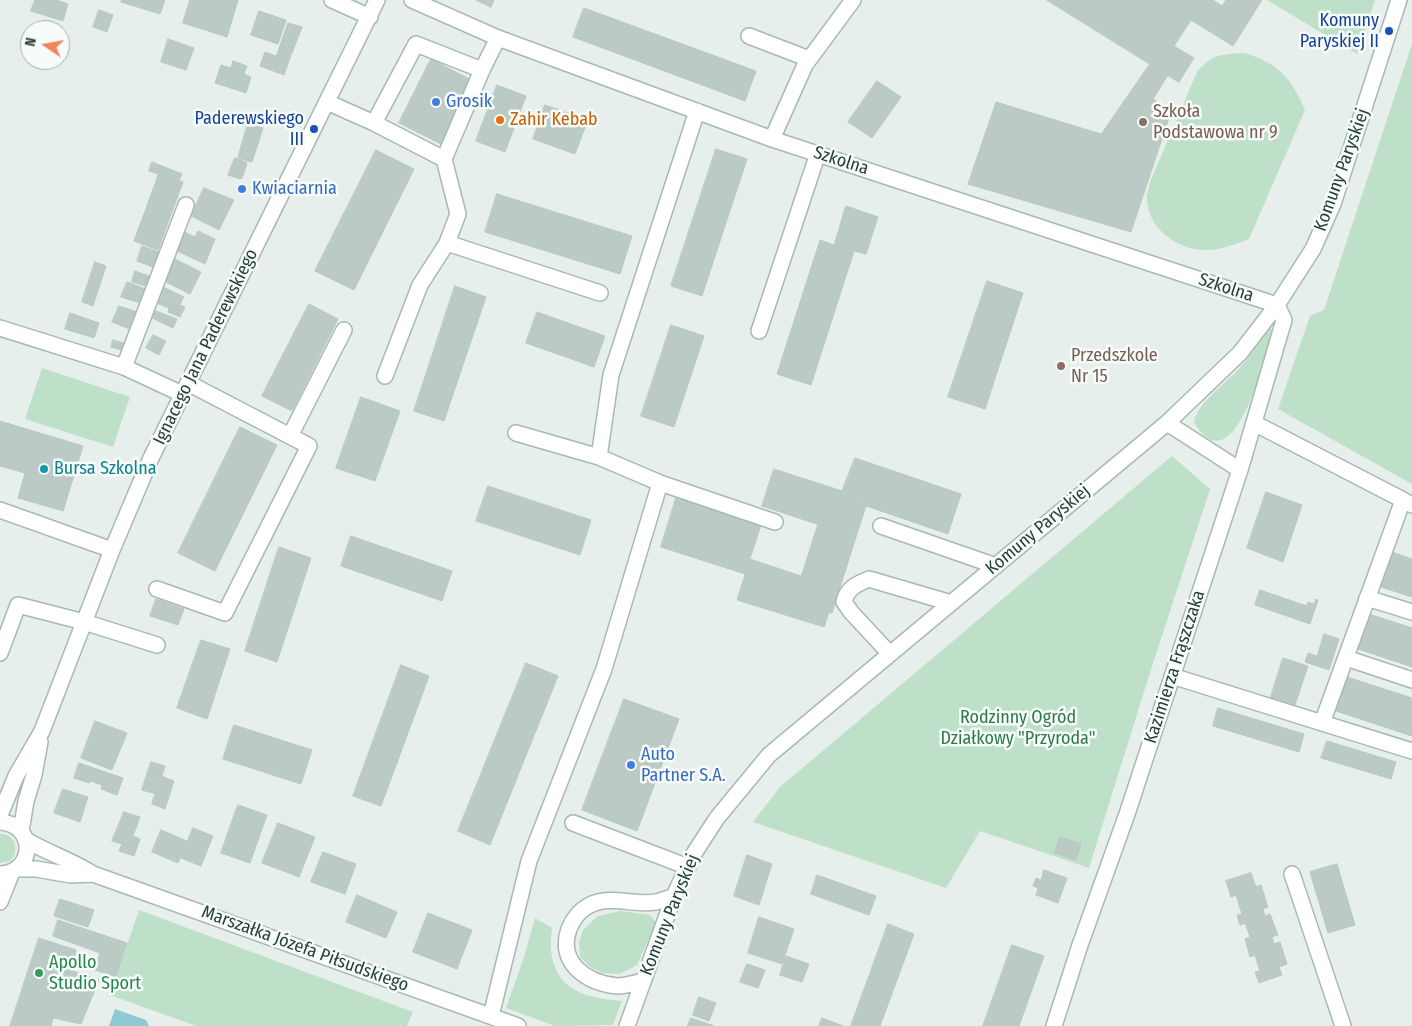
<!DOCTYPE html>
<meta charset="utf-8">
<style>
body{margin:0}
#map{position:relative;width:1412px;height:1026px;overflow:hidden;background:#e6efeb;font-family:"Fira Sans Condensed",sans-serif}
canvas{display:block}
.north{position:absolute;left:20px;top:20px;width:50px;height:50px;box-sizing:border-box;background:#f7fbf9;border:1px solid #a3b1ad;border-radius:50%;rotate:282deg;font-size:14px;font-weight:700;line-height:20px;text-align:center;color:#24423a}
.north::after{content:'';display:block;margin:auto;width:18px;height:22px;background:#f4845f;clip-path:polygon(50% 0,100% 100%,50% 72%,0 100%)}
</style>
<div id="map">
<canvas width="1412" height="1026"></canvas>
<div class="north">N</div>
</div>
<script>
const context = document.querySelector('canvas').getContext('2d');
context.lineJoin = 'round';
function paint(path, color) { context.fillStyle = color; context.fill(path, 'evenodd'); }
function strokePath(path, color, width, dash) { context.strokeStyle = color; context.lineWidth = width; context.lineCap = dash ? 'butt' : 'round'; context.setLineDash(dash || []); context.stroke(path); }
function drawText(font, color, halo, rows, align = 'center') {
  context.font = font + ' "Fira Sans Condensed",sans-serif'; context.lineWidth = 5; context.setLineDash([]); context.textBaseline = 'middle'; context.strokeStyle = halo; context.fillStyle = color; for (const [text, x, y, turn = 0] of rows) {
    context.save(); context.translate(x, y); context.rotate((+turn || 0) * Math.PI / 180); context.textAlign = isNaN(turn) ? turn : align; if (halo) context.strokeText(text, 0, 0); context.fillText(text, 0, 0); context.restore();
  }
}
const green = new Path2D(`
 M1267 0H1375L1357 54Z
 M1412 44V484L1278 409 1310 316 1324 310Z
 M1244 53C1279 63 1291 78 1305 110L1249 239C1235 244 1219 251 1204 250 1176 249 1147 228 1147 198 1147 193 1149 187 1150 182L1197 72C1214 53 1220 55 1244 53Z
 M1270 328 1274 330 1273 333C1265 358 1233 489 1194 422 1198 402 1225 384 1239 369 1250 356 1260 342 1270 328Z
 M42 368 130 397 113 447 25 419Z
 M1172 456 1210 489 1147 682 1089 868 980 831 946 888 753 822 780 787Z
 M0 834C13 834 18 844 14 856L10 861 0 863Z
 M139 910 413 1012 407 1026H196L110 995Z
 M620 911 650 915 656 923 637 965 620 974 602 973 590 967 580 957 579 942 583 930 598 916Z
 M535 918 552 928C551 936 550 944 551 951 556 992 588 998 622 1001L613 1025 555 1026 506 1008 524 957Z`);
const water = new Path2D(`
 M115 1009 146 1020 149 1026H109Z`);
const building = new Path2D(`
 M35 0H57L68 4 63 21 31 11Z
 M122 0H165L160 14 121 2Z
 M190 0H238L227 37 183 23Z
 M476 0H494L491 7Z
 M1047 0H1213L1222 6 1226 0H1262L1233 46 1191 20 1174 46 1194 58 1179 82Z
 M584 8 756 71 745 101 573 37Z
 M99 10 113 15 107 32 93 27Z
 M259 11 286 20 278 44 251 35Z
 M288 23 302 27 292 53 290 55H291L284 75 260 66 265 52 276 56Z
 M168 39 194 48 186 70 161 62Z
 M431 59 473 81 441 144 399 123Z
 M233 61 247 66 244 74 251 77 246 93 215 83 221 65 231 68Z
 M1150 64 1168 75 1153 99 1171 112 1131 232 968 184 996 102 1101 134Z
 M877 81 901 97 872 138 848 122Z
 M497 85 526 96 505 152 476 141Z
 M545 105 588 120 575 154 533 139Z
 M248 123 263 128 252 162 238 158Z
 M716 149 747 159 702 296 671 286Z
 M376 150 414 169 354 290 315 271Z
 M235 158 246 162 247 164 242 178 240 179 228 175Z
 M152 162 182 174 179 180 183 182 158 250 134 241 156 181 158 174 149 171Z
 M204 188 234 200 219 230 191 216Z
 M497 194 632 236 620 274 485 232Z
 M846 206 878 217 866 254 854 251 811 385 777 374 820 240 834 245Z
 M182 231 195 237 198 231 215 239 205 264 175 250Z
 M142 246 159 252 153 267 137 261Z
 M175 259 201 272 190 294 164 281Z
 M95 262 106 266 93 306 82 302Z
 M135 271 152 277 149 287 132 282Z
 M987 281 1023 293 985 409 948 397Z
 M127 282 146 289 140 303 121 297Z
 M161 286 184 297 180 304 158 294Z
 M455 286 486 297 444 421 414 411Z
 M159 296 185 307 180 317 168 312 169 308 156 303Z
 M309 304 338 319 292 411 262 396Z
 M119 306 138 312 132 330 112 322Z
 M153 310 177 319 173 328 150 317Z
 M537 312 605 336 594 367 526 343Z
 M70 313 99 323 94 338 65 329Z
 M671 325 704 336 674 427 641 416Z
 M153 335 166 341 159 355 146 348Z
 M113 340 127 344 124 351 111 347Z
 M361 397 400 411 375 481 336 468Z
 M0 421 83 446 63 511 18 498 25 473 0 466Z
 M240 427 277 445 215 571 178 553Z
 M855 458 961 494 948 534 840 497Z
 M774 469 842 491 840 497 866 506 856 537 762 506Z
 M488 486 591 520 580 555 476 521Z
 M1266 492 1302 505 1283 562 1247 548Z
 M676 498 761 525 745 574 661 547Z
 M818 525 856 537 832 613 829 612 824 627 737 600 750 559 801 576Z
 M351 536 452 571 442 601 341 566Z
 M279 547 311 558 277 662 245 651Z
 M1389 551 1412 559V597L1378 586Z
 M1260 590 1307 606 1308 602 1314 604 1316 599 1318 600 1310 624 1255 605Z
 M156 599 184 609 178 625 150 616Z
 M1369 614 1412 628V667L1358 649Z
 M1324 634 1339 639 1329 670 1305 662 1308 653 1317 656Z
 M201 640 230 649 207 719 177 708Z
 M1283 658 1308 666 1295 705 1271 697Z
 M526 663 558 676 490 845 458 831Z
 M401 665 429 676 381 806 353 796Z
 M1347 677 1412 698V736L1336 711Z
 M624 699 679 719 637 831 582 810Z
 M1218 708 1304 734 1299 752 1213 726Z
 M95 721 127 733 112 770 81 758Z
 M234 725 312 750 301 784 223 759Z
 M1327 741 1396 762 1391 779 1321 758Z
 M151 762 165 766 156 794 142 790Z
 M79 763 123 778 117 795 101 789 102 785 90 781 89 783 74 778Z
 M161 776 174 781 165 809 152 804Z
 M63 789 88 797 80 822 54 813Z
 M238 805 267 815 250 863 221 853Z
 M124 812 140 817 133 836 140 839 134 856 119 851 122 844 112 841Z
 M278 823 315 837 299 877 262 863Z
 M193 828 213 836 201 866 181 858Z
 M161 830 187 841 178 863 152 852Z
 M1060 837 1081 844 1076 860 1055 853Z
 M323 852 356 864 345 894 311 882Z
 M747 855 772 864 759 905 734 896Z
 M1337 864 1355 925 1328 933 1310 872Z
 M1044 870 1067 878 1058 903 1036 895 1038 888 1033 886 1036 878 1041 880Z
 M1251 873 1256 887 1261 885 1268 907 1263 909 1265 916 1270 914 1278 935 1272 937 1274 944 1280 942 1287 964 1279 967 1282 975 1259 983 1255 972 1260 971 1255 955 1250 957 1245 939 1250 937 1245 923 1240 925 1237 915 1242 914 1236 895 1231 897 1226 881Z
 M817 875 876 896 869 915 811 894Z
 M357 895 397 912 386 938 346 922Z
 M60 899 94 910 88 927 54 916Z
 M428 913 472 930 457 969 413 952Z
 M759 917 794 929 782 964 748 953Z
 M58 920 127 943 116 977 95 970 100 953 53 936Z
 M888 924 914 934 880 1026H851Z
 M39 938 76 950 73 971 99 980 81 1024 53 1018 51 1026H10Z
 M1012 945 1044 956 1019 1026H983Z
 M786 956 809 964 802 982 780 975Z
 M747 964 765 970 758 988 740 982Z
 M699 997 716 1003 709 1021 693 1015Z
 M691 1018 714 1026H688Z
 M822 1018 843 1026H819Z`);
const minor = new Path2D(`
 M332 0 370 17
 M412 0 498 38 772 139 1277 305 1284 320 1240 470 1127 814 1080 945 1054 1026
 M749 36 809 59
 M327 102 374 123 416 44 482 70 498 38
 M697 111 611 375 599 457 660 483 775 522
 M374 123 444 159 482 70
 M772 139 805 65 853 0
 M447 243 600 293
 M0 328 124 367 182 394
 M759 331 818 153
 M124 367 186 205
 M385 376 420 285 447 243 458 214 444 159
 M1167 423 1240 470
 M1254 423 1403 500
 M516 433 599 457
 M290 436 344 330
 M0 510 112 550
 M881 526 996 566
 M157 589 225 613 309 446 188 383
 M1367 598 1412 612
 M0 653 18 605 84 622 157 645
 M890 654 851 612 844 602C847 588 857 584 869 579L951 603
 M1346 658 1412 680
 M1172 676 1412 751
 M1322 723 1403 500 1412 505
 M0 815 16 776 42 731 112 550 151 458 377 0
 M0 822C36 824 36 872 0 874
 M573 823 688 867
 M21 831 26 801 34 775 40 742
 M26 840C48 853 71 860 93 874L518 1026
 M16 869H36L71 875 93 874
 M1292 874 1343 1026
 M0 902 12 872
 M643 981C635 983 626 986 617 986 586 983 557 962 569 929 573 919 579 911 588 906 610 894 633 906 656 902 662 901 668 898 674 896
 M491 1016 529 861 604 669 660 483
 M627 1026 674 896 693 855 717 818 769 755 1167 423 1240 353 1277 305 1313 249 1333 204 1399 0`);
const markers = [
 [1389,31,5,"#1a4fb4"],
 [436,102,5,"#3f7fe0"],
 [500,120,5,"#e8710a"],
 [1143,122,5,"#8d6e63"],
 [314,129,5,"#1a4fb4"],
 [242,189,5,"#3f7fe0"],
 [1061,366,5,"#8d6e63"],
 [44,469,5,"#0f9aa8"],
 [631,765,5,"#3f7fe0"],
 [39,973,5,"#2e9e5b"]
];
const transitNames = [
 ["Komuny",1379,21],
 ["Paryskiej II",1379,42],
 ["Paderewskiego",304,119],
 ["III",304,140]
];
const shopNames = [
 ["Grosik",446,102],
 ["Kwiaciarnia",252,189],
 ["Auto",641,755],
 ["Partner S.A.",641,776]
];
const educationNames = [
 ["Szkoła",1153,112],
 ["Podstawowa nr 9",1153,133],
 ["Przedszkole",1071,356],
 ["Nr 15",1071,377]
];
const foodNames = [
 ["Zahir Kebab",510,120]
];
const streetNames = [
 ["Szkolna",841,161,18],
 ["Komuny Paryskiej",1342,170,-70],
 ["Szkolna",1226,288,18],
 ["Ignacego Jana Paderewskiego",206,347,-64],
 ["Komuny Paryskiej",1038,530,-40],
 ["Kazimierza Frąszczaka",1175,667,-72],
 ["Komuny Paryskiej",670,915,-68],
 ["Marszałka Józefa Piłsudskiego",305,949,20]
];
const cultureNames = [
 ["Bursa Szkolna",54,469]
];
const parkNames = [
 ["Rodzinny Ogród",1018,718],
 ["Działkowy \"Przyroda\"",1018,739]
];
const leisureNames = [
 ["Apollo",49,963],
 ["Studio Sport",49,984]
];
paint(green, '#bfe0c8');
paint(water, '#8ec9d4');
paint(building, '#bbcac4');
strokePath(building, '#b8c9c2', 1);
strokePath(minor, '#a8b8b2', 18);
strokePath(minor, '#fff', 15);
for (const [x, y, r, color] of markers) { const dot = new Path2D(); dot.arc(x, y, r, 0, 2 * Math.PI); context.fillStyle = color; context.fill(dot); strokePath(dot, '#f7fbf9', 2); }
drawText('18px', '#164399', '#f7fbf9', transitNames, 'right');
drawText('18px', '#366cbe', '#f7fbf9', shopNames, 'left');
drawText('18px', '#785e54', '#f7fbf9', educationNames, 'left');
drawText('18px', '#c56008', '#f7fbf9', foodNames, 'left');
drawText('18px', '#24423a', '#f7fbf9', streetNames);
drawText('18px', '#0d838f', '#f7fbf9', cultureNames, 'left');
drawText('18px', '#2d7a4b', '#f7fbf9', parkNames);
drawText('18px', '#27864d', '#f7fbf9', leisureNames, 'left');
</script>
